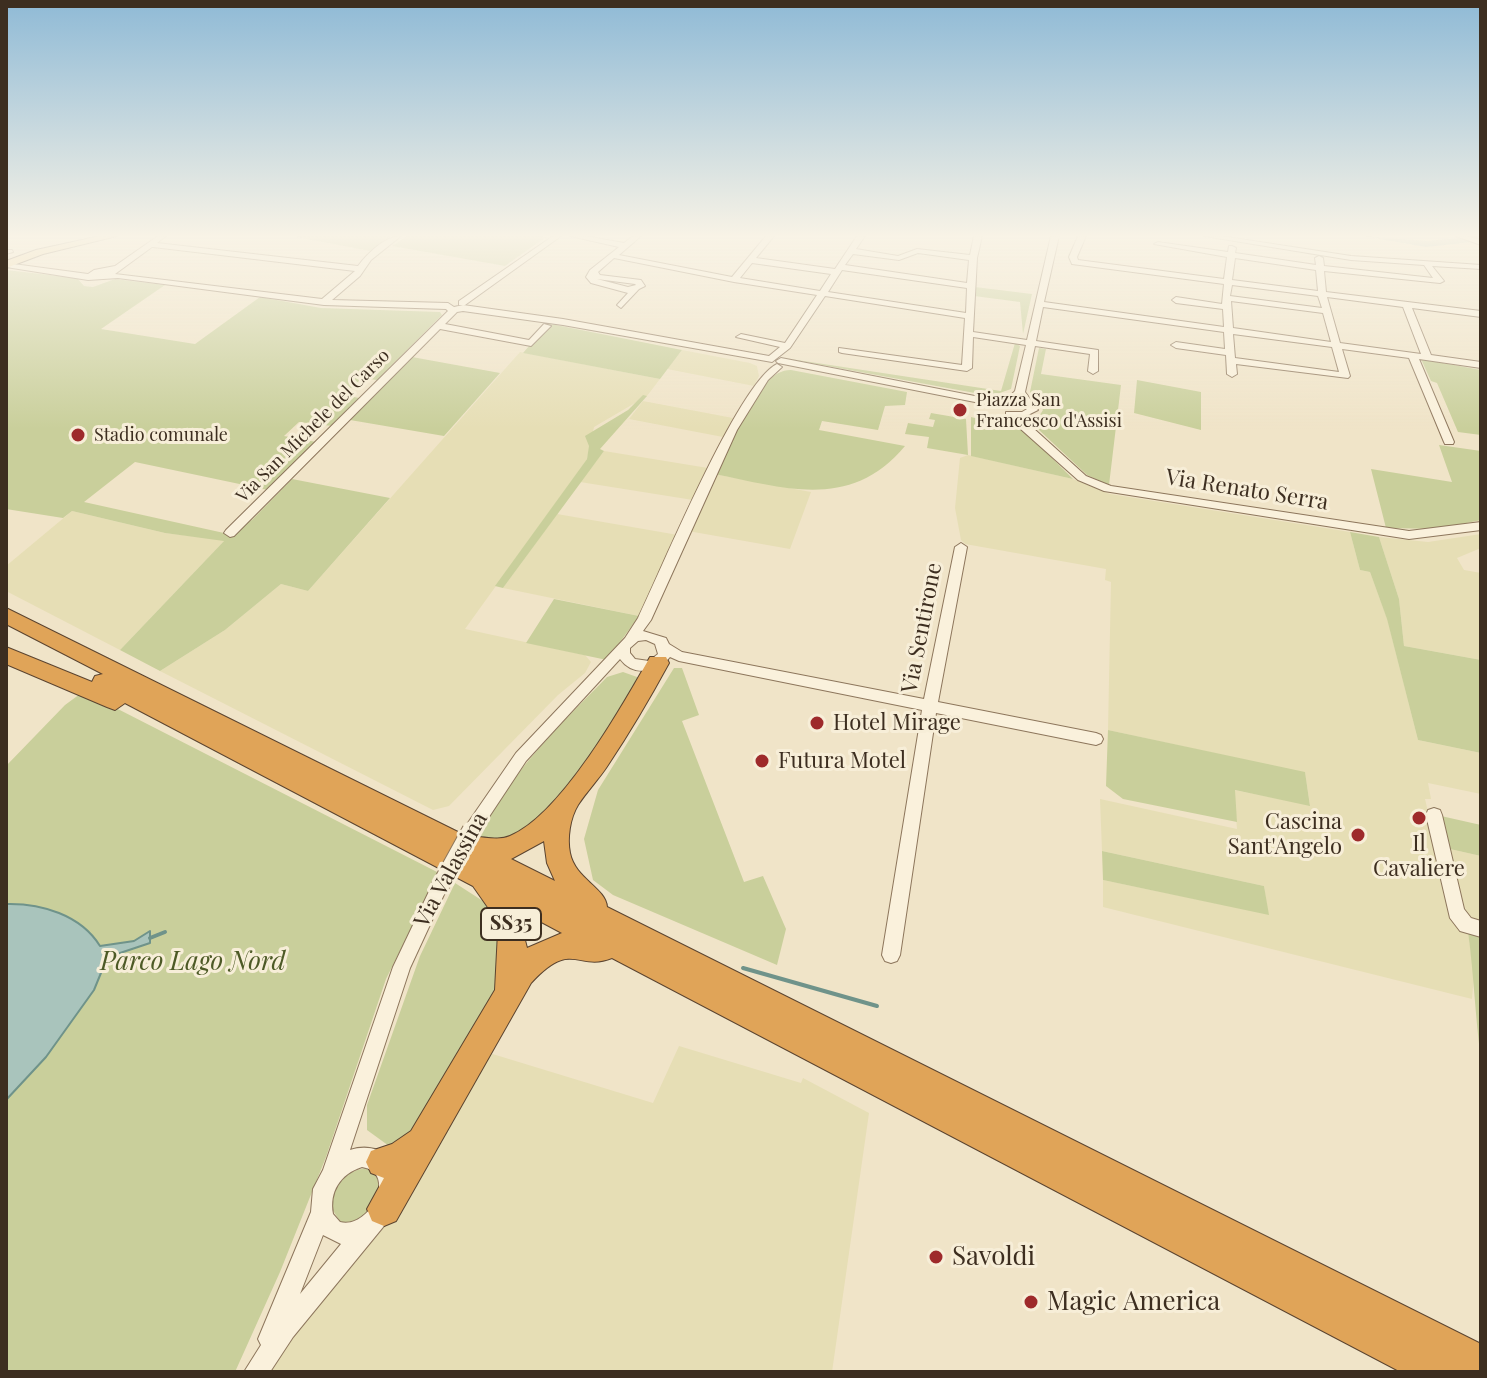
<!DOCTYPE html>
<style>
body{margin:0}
#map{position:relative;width:1487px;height:1378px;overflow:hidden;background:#f0e4c8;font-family:"Playfair Display",serif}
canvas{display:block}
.frame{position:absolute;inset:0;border:8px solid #3d2e20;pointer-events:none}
</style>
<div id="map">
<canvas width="1487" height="1378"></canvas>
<div class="frame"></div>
</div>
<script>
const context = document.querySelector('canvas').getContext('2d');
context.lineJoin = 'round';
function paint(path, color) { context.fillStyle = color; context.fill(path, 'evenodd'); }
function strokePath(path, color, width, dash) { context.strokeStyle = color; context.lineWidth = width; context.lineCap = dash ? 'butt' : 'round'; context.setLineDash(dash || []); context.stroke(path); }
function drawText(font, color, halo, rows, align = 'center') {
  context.font = font + ' "Playfair Display",serif'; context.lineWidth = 6; context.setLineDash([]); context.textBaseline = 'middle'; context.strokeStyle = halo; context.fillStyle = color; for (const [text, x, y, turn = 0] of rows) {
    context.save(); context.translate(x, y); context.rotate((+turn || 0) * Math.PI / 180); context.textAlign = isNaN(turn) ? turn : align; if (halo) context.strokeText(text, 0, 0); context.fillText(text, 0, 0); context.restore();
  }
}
const farmland = new Path2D(`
 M682 350 750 363 757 366 759 376 754 386 667 369Z
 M520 352 660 379 647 396 594 427 587 459 578 472 465 629 585 655 591 662 585 673 558 695 449 806 433 810 160 671 225 630 281 584 308 591Z
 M643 401 733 418 723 437 629 419Z
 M604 451 708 468 693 500 580 482Z
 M968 455 1073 479 1110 494 1350 532 1360 570 1370 572 1387 618 1418 740 1481 753V794L1428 783 1431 799H1425L1440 863 1468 932 1474 975 1472 999 1103 907V880L1268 914 1264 886 1102 851 1100 799 1237 829 1234 790 1310 805 1305 773 1108 730 1111 582 1105 580 1106 569 965 544 961 540 955 508 960 458Z
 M714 474 811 492 790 549 688 531Z
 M72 511 165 533 225 540 120 650 6 591V566Z
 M557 514 678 535 639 616 503 588Z
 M1481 534V548L1457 558 1464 570 1481 573V660L1404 646 1399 599 1379 537 1428 542Z
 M1450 849 1481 856V924L1471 922 1464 913Z
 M679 1046 801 1083 803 1078 869 1113 832 1372H270L295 1335 385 1226 486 1052 653 1103Z`);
const green = new Path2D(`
 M300 236H390L370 251 296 237Z
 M407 236H536L546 237 505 266 392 246Z
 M6 270 77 278 84 286 93 287 115 279 165 285 101 329 195 344 260 297 321 308 440 312 442 315 377 380 362 378 344 395 359 398 332 426 299 422 284 436 316 442 268 490 135 462 84 502 224 533 252 520 292 479 390 498 308 591 281 584 225 630 160 671 120 650 224 541 165 533 72 511 63 518 6 509Z
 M975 287 1032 294 1023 334 1020 302 974 296Z
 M548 324 556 325 682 350 660 379 523 353Z
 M1015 343 1020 346 1011 389 991 396 784 358 1001 391Z
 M1039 348 1046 349 1041 374 1121 385 1109 485 1087 475 1039 430 1036 421 1043 410 1030 392Z
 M412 357 500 373 444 436 350 420Z
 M1421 359 1481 370V435L1458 432 1437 383 1431 381Z
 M791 370 907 392 905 405 885 406 878 430 822 421 819 430 905 446C851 511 785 488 714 474 727 447 757 369 791 370Z
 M1137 380 1201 392V430L1134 413Z
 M643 395 647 396 600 449 604 451 503 588 495 586 587 459 589 446 585 436 628 410Z
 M931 413 966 419 968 455 927 448 929 437 905 434 908 423 933 427 935 420 929 419Z
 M1004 416 1014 420 1073 479 971 456V417L995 423 992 417Z
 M1439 445 1481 451V520L1438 529 1386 528 1371 469 1452 482Z
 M1350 532 1379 537 1399 599 1404 646 1481 660V753L1418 740 1387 619 1370 572 1360 570Z
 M554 599 639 616 607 660 526 643Z
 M674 668H682L699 715 682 721 744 882 763 876 786 929 777 965 613 895 593 880 584 839 598 790Z
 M623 672 637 677V686L559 802 520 838 477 842C505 777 558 727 607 677Z
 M80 694 110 705 439 873 386 979 326 1157 280 1272 235 1372H6V766L65 705Z
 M1108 730 1305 772 1310 806 1235 790 1237 822 1123 799 1106 786Z
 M1441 816 1481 825V856L1450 849Z
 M1102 851 1264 886 1269 915 1103 880Z
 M455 883 486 903 499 921 495 990 419 1127 389 1146 367 1130V1105L420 956Z
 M1468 932 1481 935V1059C1475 1016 1474 975 1468 932Z
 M365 1168 380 1176 382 1195 357 1225 341 1223 332 1209C332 1187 343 1172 365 1168Z`);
const water = new Path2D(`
 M6 904C41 903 81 915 100 946L134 941 150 931V943L114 955 103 968 94 990 46 1057 6 1100Z`);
const stream = new Path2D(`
 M150 938 165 932
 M743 968 877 1006`);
const river = new Path2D(`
 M1363 236 1426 241 1481 236V241L1426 247Z`);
const minor = new Path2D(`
 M158 236H166L157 243 358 266C367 254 385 236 401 236L371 260 360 276 332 300 448 303 454 307 463 305 563 319 769 356 780 347 736 337 741 334 785 343 817 295 734 282 614 258 598 272 600 275 641 280 645 286 639 289 621 308 617 305 628 293 591 283 586 277 590 270 619 247 570 236H585L624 243 633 236H641L619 255 732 277 766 236H774L756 258 835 269 857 236H865L856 249 898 256 917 249 970 255 974 236H982L977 258 973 332 1027 340 1051 236H1059L1044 302 1224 327 1223 309 1176 303 1172 300 1176 297 1222 304 1224 284 1072 264 1069 257 1078 236H1086L1077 257 1078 260 1224 279 1227 257 1154 244 1158 242 1228 252 1229 246H1232L1236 248 1235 253 1316 265 1315 258 1319 256 1323 258 1324 266 1433 278 1424 265 1351 260 1204 236H1221L1351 256 1481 265V269L1432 266 1444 281 1440 283 1324 271 1326 292 1481 311V317L1412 308 1431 355 1481 362V368L1419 359 1454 442 1453 444H1445L1444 442 1409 358 1342 349 1350 376 1348 378 1236 364 1237 374 1232 377 1227 374 1226 355 1176 348 1171 345 1176 342 1225 349 1224 332 1043 307 1036 341 1098 350V371L1093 374 1088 371 1090 354 1035 346 1025 392 1038 410 1022 418 1086 476 1111 486 1409 531 1481 522V530L1409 539 1104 491 1078 480 1006 416V412H1022L1027 409 1019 398 1005 404H985L778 363 776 361 781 358 985 398 1007 399 1015 391 1026 345 973 337 972 368 967 371 842 353 839 352V348L962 365 965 318 825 296 790 348 772 362 563 325 463 311 457 312 445 324 529 340 544 324 551 326 531 346 440 329 234 536 230 537 224 533 226 530 448 311 446 309 324 305 118 278 88 280 6 267V263L88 274 94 270 115 266ZM152 247H153L355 271 322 299 115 274ZM918 253 969 260 967 283 845 265 853 254 899 260ZM1235 258 1316 270 1318 291 1232 280ZM752 263 831 274 820 291 740 278ZM842 270 967 288 966 313 828 292ZM597 279 635 284 636 285 628 287ZM1232 285 1318 296 1322 308 1230 296ZM1327 297 1403 307 1421 354 1340 343ZM1231 301 1323 313 1331 342 1233 328ZM1233 334 1332 347 1339 372 1235 358Z
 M553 236H561L465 305H459V301Z
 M1456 236H1466L1481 240V245Z
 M6 250H12L13 252 6 254Z
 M777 364 782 367 768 380 737 430 651 620 643 631 666 638 669 644 682 652 924 699 955 547 961 543 967 547 938 702 1096 733 1101 735 1103 739 1101 743 1096 745 936 713 900 955 897 961 891 963 885 961 882 955 922 710 679 661 670 657C657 673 633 677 620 659L526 761 477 835 471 837 465 835 463 830 516 753 625 638 638 618C661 571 738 383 777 364ZM646 640 655 644 658 654 649 661 635 659 630 653V648L638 641Z
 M1434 808 1440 810 1442 815 1464 909 1471 918 1481 921V937L1460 931 1450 918 1426 815 1428 810Z
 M439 880 445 883 447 888 410 968 350 1150C375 1142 400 1156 400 1184 400 1197 393 1209 388 1221L293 1337 270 1372H244L261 1345 258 1339 311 1212 313 1189 323 1170 393 967 433 883ZM362 1167C399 1173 369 1230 340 1222L333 1214C329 1192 340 1174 362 1167ZM323 1235 341 1244 300 1294Z`);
const major = new Path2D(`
 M100 236H117L43 254 6 268V261L36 250Z`);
const highway = new Path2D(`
 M6 608 468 837C481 835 496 842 510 836 561 815 623 705 650 657H666L669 663C650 698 630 732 608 765 599 779 587 791 578 805 570 818 567 838 570 853 575 879 606 888 607 907L1481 1344V1372H1401L612 958C577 972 572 938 531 983L396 1221 384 1226 372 1221 367 1209 384 1178 371 1173 366 1162 371 1151 392 1144 411 1131 495 990 498 932 494 916 473 886 125 703 115 710 107 707 6 664V647L92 682 95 676 103 674 6 624ZM544 841 547 863 555 881 511 859ZM517 909 562 933 527 948Z`);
const minorBridge = new Path2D(`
 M439 888 471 830`);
const markers = [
 [960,410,8,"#9e2a2b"],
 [78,435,8,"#9e2a2b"],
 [817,723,8,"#9e2a2b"],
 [762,761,8,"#9e2a2b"],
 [1419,818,8,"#9e2a2b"],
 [1358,835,8,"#9e2a2b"],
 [936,1257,8,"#9e2a2b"],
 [1031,1302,8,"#9e2a2b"]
];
const farPoinames = [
 ["Piazza San",976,400],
 ["Francesco d'Assisi",976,421],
 ["Stadio comunale",94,435]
];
const farStreetnames = [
 ["Via San Michele del Carso",313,426,-45]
];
const shields = [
 [511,924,60]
];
const shieldNames = [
 ["SS35",511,924]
];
const streetNames = [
 ["Via Renato Serra",1247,490,9],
 ["Via Sentirone",922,628,-79],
 ["Via Valassina",451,870,-61]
];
const poiNames = [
 ["Hotel Mirage",833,723],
 ["Futura Motel",778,761],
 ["Cascina",1342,822,"right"],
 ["Sant'Angelo",1342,847,"right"],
 ["Il",1419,844,"center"],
 ["Cavaliere",1419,869,"center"]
];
const nearParknames = [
 ["Parco Lago Nord",193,962]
];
const nearPoinames = [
 ["Savoldi",952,1257],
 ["Magic America",1047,1302]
];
paint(farmland, '#e6deb5');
paint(green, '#c9cf9b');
paint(water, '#a9c4bc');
strokePath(water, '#6f938a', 2);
strokePath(stream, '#6f938a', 4);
paint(river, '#a9c4bc');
strokePath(minor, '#8d765c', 2);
strokePath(major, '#5b4430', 2);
strokePath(highway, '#5b4430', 2);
paint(minor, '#faf1dc');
paint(major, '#f3d9a0');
paint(highway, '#e0a458');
strokePath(minorBridge, '#8d765c', 19, []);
strokePath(minorBridge, '#faf1dc', 17);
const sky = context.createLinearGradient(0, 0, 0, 429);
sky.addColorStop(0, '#8fbad6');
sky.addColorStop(0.55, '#f8f3e6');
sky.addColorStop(1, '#f8f3e600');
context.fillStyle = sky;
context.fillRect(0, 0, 1487, 429);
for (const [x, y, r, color] of markers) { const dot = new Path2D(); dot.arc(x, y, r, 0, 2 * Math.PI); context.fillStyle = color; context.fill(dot); strokePath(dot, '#f7eed8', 3); }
drawText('18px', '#3d2e20', '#f7eed8', farPoinames, 'left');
drawText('18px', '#3d2e20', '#f7eed8', farStreetnames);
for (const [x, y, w] of shields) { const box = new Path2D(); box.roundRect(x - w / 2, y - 16, w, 32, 6); context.fillStyle = '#f7eed8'; context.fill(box); strokePath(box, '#3d2e20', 2); }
drawText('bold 20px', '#3d2e20', null, shieldNames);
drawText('22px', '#3d2e20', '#f7eed8', streetNames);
drawText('22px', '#3d2e20', '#f7eed8', poiNames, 'left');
drawText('italic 26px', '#4d5a26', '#f7eed8', nearParknames);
drawText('26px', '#3d2e20', '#f7eed8', nearPoinames, 'left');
</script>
